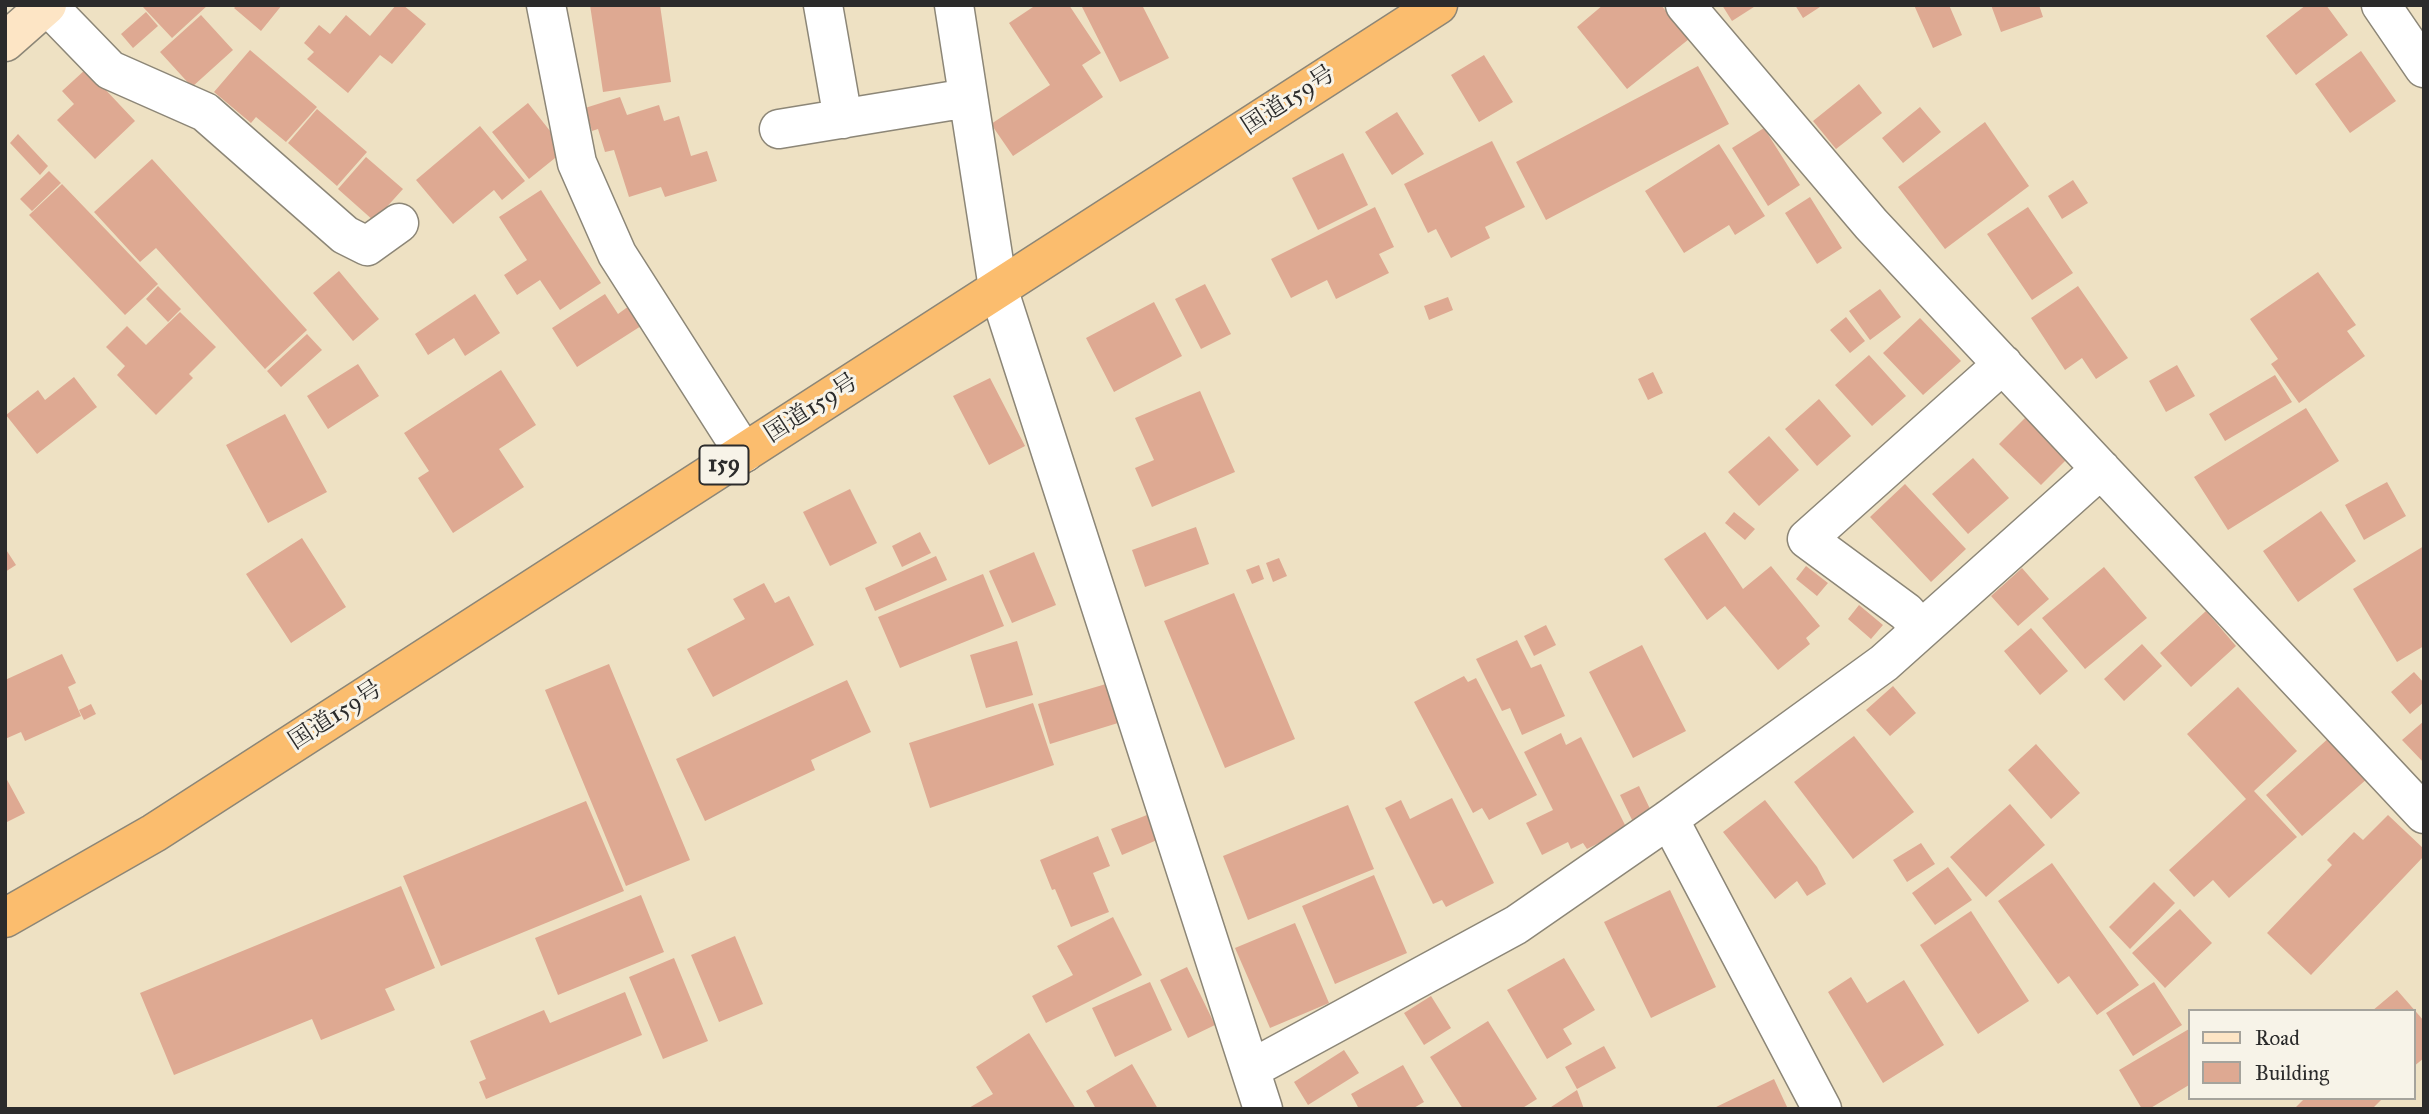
<!DOCTYPE html>
<meta charset="utf-8">
<style>
body{margin:0}
#map{position:relative;width:2429px;height:1114px;overflow:hidden;background:#eee1c3;font-family:"IM FELL Great Primer",serif}
canvas{display:block}
.frame{position:absolute;inset:0;border:7px solid #2b2b2b;pointer-events:none}
.legend{position:absolute;left:2188px;top:1009px;width:228px;height:91px;box-sizing:border-box;background:#f7f3e8;border:2px solid #a5a39c;margin:0;padding:9px 12px;list-style:none;font-size:21px;color:#2b2b2b}
.legend li{display:flex;align-items:center;gap:14px;height:35px}
.legend b{width:35px;border:2px solid #a5a39c}
</style>
<div id="map">
<canvas width="2429" height="1114"></canvas>
<div class="frame"></div>
<ul class="legend">
<li><b style="height:9px;background:#fde5c5"></b>Road</li>
<li><b style="height:19px;background:#dea992"></b>Building</li>
</ul>
</div>
<script>
const context = document.querySelector('canvas').getContext('2d');
context.lineJoin = 'round';
function paint(path, color) { context.fillStyle = color; context.fill(path, 'evenodd'); }
function strokePath(path, color, width, dash) { context.strokeStyle = color; context.lineWidth = width; context.lineCap = dash ? 'butt' : 'round'; context.setLineDash(dash || []); context.stroke(path); }
function drawText(font, color, halo, rows, align = 'center') {
  context.font = font + ' "IM FELL Great Primer","Noto Serif JP",serif'; context.lineWidth = 6; context.setLineDash([]); context.textBaseline = 'middle'; context.strokeStyle = halo; context.fillStyle = color; for (const [text, x, y, turn = 0] of rows) {
    context.save(); context.translate(x, y); context.rotate((+turn || 0) * Math.PI / 180); context.textAlign = isNaN(turn) ? turn : align; if (halo) context.strokeText(text, 0, 0); context.fillText(text, 0, 0); context.restore();
  }
}
const building = new Path2D(`
 M145 5H208L172 38 143 7Z
 M237 5H282L261 31 234 8Z
 M396 5H403L426 24 392 64 380 55 348 93 307 59 314 52 304 43 319 25 330 34 346 15 370 36Z
 M590 5H660L671 82 603 92Z
 M1036 5H1069L1101 53 1082 65 1103 97 1013 156 991 124 1050 85 1009 23Z
 M1081 5H1142L1169 58 1120 82Z
 M1603 5H1661L1689 39 1627 89 1577 27Z
 M1722 5H1757L1732 21Z
 M1795 5H1823L1803 18Z
 M1914 5H1949L1962 35 1933 48Z
 M1991 5H2039L2043 17 2001 32Z
 M2306 5H2326L2348 35 2296 75 2266 36Z
 M146 12 158 26 133 48 121 34Z
 M201 15 233 50 192 87 160 52Z
 M250 50 317 107 286 142 256 117 251 123 214 92Z
 M2361 51 2396 101 2350 133 2315 84Z
 M1484 55 1513 102 1479 122 1451 75Z
 M1698 66 1729 124 1546 220 1516 162Z
 M86 69 135 121 95 159 57 120 74 104 62 91Z
 M1859 84 1882 113 1836 149 1813 121Z
 M620 97 627 115 659 105 664 121 679 116 691 156 707 151 717 181 665 197 661 187 629 197 614 150 605 152 598 129 592 131 585 108Z
 M528 103 565 150 529 179 492 132Z
 M1920 107 1941 132 1903 163 1882 138Z
 M317 109 367 152 337 186 288 143Z
 M1397 112 1424 154 1392 175 1365 132Z
 M1985 122 2029 186 1945 249 1898 187Z
 M480 126 525 181 502 200 494 190 453 224 416 180Z
 M1764 128 1800 185 1768 206 1732 148Z
 M18 134 48 166 40 175 10 143Z
 M1492 141 1525 207 1485 227 1490 238 1451 258 1436 229 1428 233 1404 184Z
 M1719 144 1765 216 1735 235 1729 225 1684 253 1645 191Z
 M1343 153 1368 205 1318 230 1292 178Z
 M366 157 403 189 374 221 338 189Z
 M152 159 307 330 265 369 156 248 140 262 94 212Z
 M49 171 61 183 32 211 20 199Z
 M2073 180 2088 203 2062 219 2048 196Z
 M62 184 158 284 125 315 29 215Z
 M541 190 601 283 560 310 540 280 517 295 504 275 527 260 499 217Z
 M1810 197 1842 248 1817 264 1785 213Z
 M1375 207 1394 247 1379 254 1389 273 1336 299 1327 280 1291 298 1271 259Z
 M2028 207 2073 273 2032 300 1987 234Z
 M339 271 379 319 353 341 313 293Z
 M2318 272 2356 325 2347 331 2365 356 2299 403 2271 364 2278 359 2250 319Z
 M1205 284 1231 334 1201 349 1175 299Z
 M158 286 181 309 168 322 146 299Z
 M2078 286 2128 358 2096 379 2082 358 2065 370 2031 318Z
 M1880 289 1901 317 1870 340 1849 311Z
 M475 294 500 333 465 356 454 338 428 355 415 334Z
 M605 294 618 314 629 306 641 326 577 367 552 328Z
 M1448 297 1453 310 1429 320 1424 306Z
 M1154 302 1182 356 1114 392 1086 338Z
 M180 312 216 347 189 374 193 378 156 415 117 375 125 366 106 347 127 326 146 345Z
 M1846 317 1865 341 1850 353 1830 330Z
 M1920 318 1961 361 1923 395 1883 353Z
 M307 334 322 350 281 387 267 371Z
 M1869 355 1906 396 1872 426 1835 385Z
 M358 364 379 396 328 429 307 396Z
 M2177 365 2195 396 2166 412 2149 381Z
 M501 370 536 425 499 449 524 487 453 533 418 478 429 471 404 433Z
 M1653 372 1663 393 1648 400 1638 379Z
 M2275 375 2292 402 2225 441 2209 414Z
 M74 377 97 407 37 454 6 415 38 390 45 400Z
 M990 378 1025 446 989 465 953 396Z
 M1200 391 1235 472 1152 507 1135 468 1154 460 1135 418Z
 M1819 399 1851 436 1817 466 1785 429Z
 M2306 408 2339 461 2228 530 2194 477Z
 M2030 413 2072 454 2041 485 1999 444Z
 M285 414 327 492 268 523 226 445Z
 M1769 436 1799 470 1759 506 1728 472Z
 M1973 458 2009 498 1968 534 1932 494Z
 M2387 482 2406 516 2364 540 2345 505Z
 M1905 484 1966 549 1931 582 1870 517Z
 M850 489 877 543 830 566 803 512Z
 M2321 511 2356 561 2298 602 2263 551Z
 M1734 512 1755 529 1745 540 1725 523Z
 M1196 527 1209 564 1145 587 1132 550Z
 M920 532 931 553 902 567 892 546Z
 M1705 532 1743 589 1771 566 1820 626 1806 638 1810 644 1778 670 1725 606 1707 620 1664 559Z
 M302 538 346 607 291 643 246 574Z
 M2424 546V646L2397 662 2353 589Z
 M5 548 16 565 5 572Z
 M1034 552 1056 605 1012 623 989 571Z
 M936 556 947 580 875 611 865 588Z
 M1279 558 1287 576 1273 582 1266 563Z
 M1259 565 1264 579 1252 584 1246 570Z
 M1806 566 1828 583 1817 596 1796 579Z
 M2104 567 2147 618 2085 669 2042 618Z
 M2022 568 2049 599 2018 626 1991 596Z
 M983 574 1004 626 900 668 878 617Z
 M764 583 775 603 789 596 814 645 713 697 687 649 745 619 733 599Z
 M1234 593 1295 739 1225 768 1164 621Z
 M1859 605 1883 625 1871 639 1848 619Z
 M2206 611 2236 646 2191 687 2160 653Z
 M1546 625 1556 645 1534 656 1524 636Z
 M2031 628 2068 671 2040 695 2004 651Z
 M1517 640 1531 668 1541 664 1565 716 1522 735 1510 708 1502 711 1476 659Z
 M1017 641 1033 695 986 708 970 655Z
 M2142 644 2162 666 2124 701 2104 679Z
 M1642 645 1686 731 1633 758 1589 672Z
 M62 654 76 683 68 687 81 716 25 741 21 732 5 739V680Z
 M609 664 690 860 626 886 545 690Z
 M2414 672 2424 683V702L2410 714 2391 692Z
 M1464 676 1468 682 1476 678 1537 795 1489 820 1482 808 1473 813 1414 702Z
 M847 680 871 732 811 760 815 770 705 821 676 759Z
 M1106 684 1118 723 1050 744 1038 704Z
 M1893 686 1916 713 1890 736 1866 710Z
 M2238 687 2297 751 2254 791 2297 837 2229 898 2213 880 2194 897 2169 870 2246 799 2187 734Z
 M1033 703 1054 765 930 808 909 743Z
 M91 704 96 714 84 720 79 710Z
 M2424 721V763L2402 740Z
 M1561 733 1566 745 1581 737 1627 829 1587 849 1583 843 1571 849 1568 842 1542 855 1526 823 1553 810 1524 752Z
 M1854 736 1914 812 1853 859 1794 782Z
 M2331 736 2368 778 2302 836 2266 795Z
 M2036 744 2080 793 2051 819 2008 770Z
 M5 776 25 813 5 823Z
 M1639 786 1652 813 1633 822 1620 795Z
 M1452 798 1494 883 1446 907 1442 900 1433 904 1385 808 1401 800 1410 819Z
 M1765 800 1817 867 1826 884 1807 896 1797 881 1775 899 1723 832Z
 M586 801 624 891 441 966 403 876Z
 M2010 804 2045 845 1986 897 1950 857Z
 M1348 805 1374 869 1248 920 1223 856Z
 M1147 815 1157 840 1122 855 1111 829Z
 M2388 815 2424 849V856L2311 975 2267 933 2332 865 2327 860 2354 832 2363 840Z
 M1098 836 1110 866 1093 873 1109 912 1071 927 1055 889 1052 890 1040 860Z
 M1921 843 1935 864 1907 882 1893 860Z
 M2052 863 2139 985 2097 1015 2069 976 2058 984 1998 901Z
 M1948 867 1972 900 1935 925 1912 893Z
 M1374 875 1407 953 1335 984 1302 906Z
 M2154 882 2175 903 2130 949 2109 927Z
 M401 886 435 968 385 989 395 1010 321 1040 312 1019 174 1075 140 993Z
 M1670 890 1716 987 1651 1018 1604 922Z
 M641 895 664 952 558 995 535 938Z
 M2180 909 2212 943 2165 988 2132 953Z
 M1971 911 2029 1001 1978 1034 1920 945Z
 M1113 917 1142 975 1046 1023 1032 996 1073 975 1057 946Z
 M1295 923 1329 1003 1270 1028 1235 948Z
 M735 936 763 1004 719 1022 691 955Z
 M674 958 708 1041 663 1059 629 977Z
 M1564 958 1595 1010 1563 1029 1572 1044 1547 1059 1507 990Z
 M1187 967 1215 1025 1188 1038 1160 980Z
 M1851 977 1867 1003 1904 980 1944 1045 1883 1083 1828 992Z
 M1150 982 1172 1030 1115 1057 1092 1008Z
 M2154 982 2182 1025 2133 1056 2106 1013Z
 M2397 990 2424 1021V1058L2413 1067V1011H2372Z
 M625 992 642 1035 486 1099 479 1082 486 1079 470 1041 544 1010 550 1023Z
 M1431 996 1451 1028 1424 1045 1404 1013Z
 M1488 1021 1537 1099 1521 1109H1463L1430 1057Z
 M2189 1029V1085L2149 1109H2142L2119 1070Z
 M1029 1033 1076 1109H967L993 1094 976 1067Z
 M1604 1046 1616 1068 1577 1089 1565 1067Z
 M1344 1050 1359 1073 1308 1105 1294 1082Z
 M1132 1064 1158 1109H1096L1086 1091Z
 M1403 1065 1424 1102 1412 1109H1359L1351 1094Z
 M1774 1079 1788 1109H1712Z
 M1577 1090 1584 1109H1548Z
 M2305 1098H2383L2372 1109H2294Z`);
const street = new Path2D(`
 M47 5 110 70 205 112 345 235 367 246 399 223
 M546 5 577 163 617 254 744 453
 M823 5 843 119
 M954 5 998 288 1263 1109
 M1685 5 1871 224 2424 814
 M2381 5 2424 68
 M779 129 968 98
 M1921 629 1906 612 1807 539 2003 364
 M1669 819 1822 1109
 M1251 1069 1516 925 1669 819 1884 663 2101 469`);
const secondary = new Path2D(`
 M5 42 47 5`);
const highway = new Path2D(`
 M5 918 154 833 1438 5`);
const shields = [
 [724,465,49]
];
const shieldNames = [
 ["159",724,465]
];
const streetNames = [
 ["国道159号",1289,101,-33],
 ["国道159号",812,409,-33],
 ["国道159号",336,716,-33]
];
paint(building, '#dea992');
strokePath(street, '#8c8677', 41);
strokePath(secondary, '#8c8677', 41);
strokePath(highway, '#8c8677', 41);
strokePath(street, '#fff', 38);
strokePath(secondary, '#fde5c5', 38);
strokePath(highway, '#fbbd6e', 38);
for (const [x, y, w] of shields) { const box = new Path2D(); box.roundRect(x - w / 2, y - 19.5, w, 39, 5); context.fillStyle = '#f7f3e8'; context.fill(box); strokePath(box, '#2b2b2b', 2); }
drawText('bold 23px', '#2b2b2b', null, shieldNames);
drawText('24px', '#2b2b2b', '#f7f3e8', streetNames);
</script>
